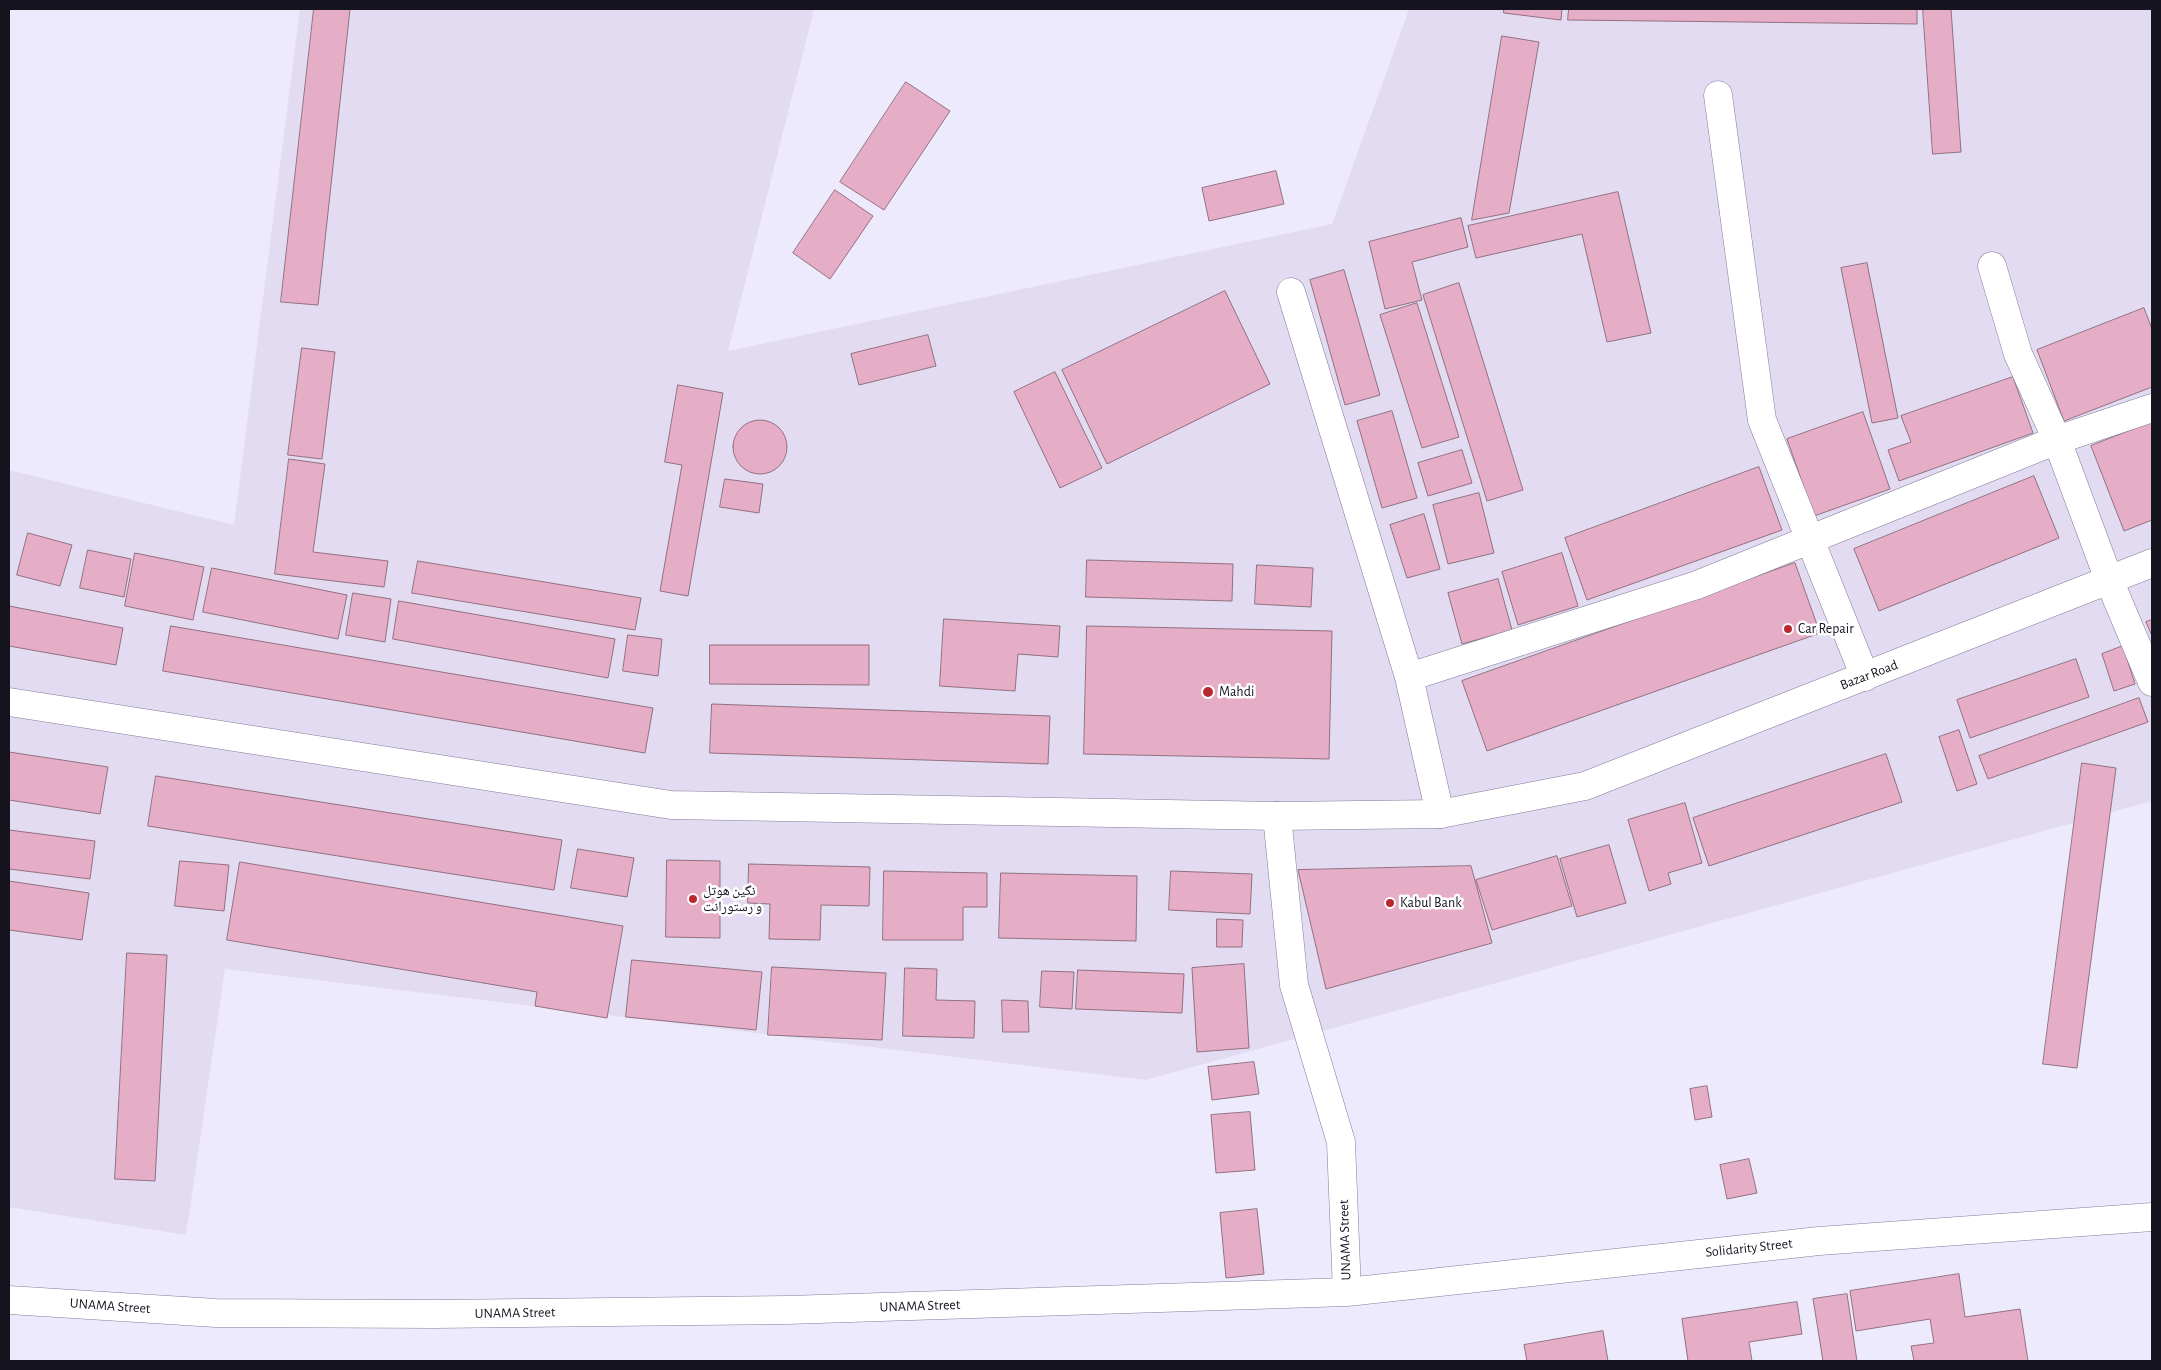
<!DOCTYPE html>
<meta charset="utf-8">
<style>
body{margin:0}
#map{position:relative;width:2161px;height:1370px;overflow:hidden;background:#edeafe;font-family:"Alegreya Sans",sans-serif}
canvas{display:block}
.frame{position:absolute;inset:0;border:10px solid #15131e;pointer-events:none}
</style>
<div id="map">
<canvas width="2161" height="1370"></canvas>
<div class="frame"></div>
</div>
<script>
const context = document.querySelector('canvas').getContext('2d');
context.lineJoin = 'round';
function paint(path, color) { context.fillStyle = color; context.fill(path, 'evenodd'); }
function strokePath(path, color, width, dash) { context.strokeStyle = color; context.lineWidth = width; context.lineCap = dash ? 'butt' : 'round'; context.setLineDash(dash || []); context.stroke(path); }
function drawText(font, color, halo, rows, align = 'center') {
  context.font = font + ' "Alegreya Sans","Noto Naskh Arabic",sans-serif'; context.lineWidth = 5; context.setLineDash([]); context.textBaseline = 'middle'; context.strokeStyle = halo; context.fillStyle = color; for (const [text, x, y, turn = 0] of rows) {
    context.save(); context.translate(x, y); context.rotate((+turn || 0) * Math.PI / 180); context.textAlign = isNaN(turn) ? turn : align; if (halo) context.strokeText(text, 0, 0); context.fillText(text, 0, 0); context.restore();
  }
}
const commercial = new Path2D(`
 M300 9H814L728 351 1332 224 1409 9H2152V801L1146 1080 225 969 186 1235 9 1207V470L234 525Z`);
const building = new Path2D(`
 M314 9H350L318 305 281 302Z
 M1504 9H1562L1561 20 1504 13Z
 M1569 9H1917V24L1568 20Z
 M1923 9H1951L1961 152 1933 154Z
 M1502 36 1539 42 1509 213 1472 220Z
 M906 82 950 111 884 210 840 182Z
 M1276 171 1284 204 1209 221 1202 188Z
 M835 190 873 216 830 279 793 253Z
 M1618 192 1651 333 1607 342 1582 234 1476 258 1468 226Z
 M1461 218 1468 247 1412 262 1422 300 1385 309 1369 242Z
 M1867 263 1898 418 1872 423 1841 268Z
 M1344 270 1380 395 1345 405 1310 280Z
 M1459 283 1523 490 1487 501 1423 295Z
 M1225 291 1270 384 1107 464 1062 370Z
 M1417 303 1459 437 1422 448 1380 315Z
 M2144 308 2152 329V387L2064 421 2037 350Z
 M928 335 936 366 859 385 851 354Z
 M302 348 335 352 322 459 288 455Z
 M1055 372 1102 468 1060 488 1014 392Z
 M2013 377 2033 433 1899 481 1888 450 1911 442 1901 416Z
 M678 385 723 393 688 596 660 591 682 465 665 462Z
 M1392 411 1417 498 1382 508 1357 421Z
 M1863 412 1890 489 1814 516 1787 439Z
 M733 447a27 27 0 1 1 54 0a27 27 0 1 1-54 0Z
 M2152 422V520L2124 531 2091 446Z
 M1462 450 1472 483 1428 496 1418 463Z
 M289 459 325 464 313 552 388 561 384 587 275 574Z
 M1759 467 1782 530 1587 600 1565 538Z
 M2034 476 2059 538 1879 611 1854 549Z
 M725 479 763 484 759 513 720 507Z
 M1479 493 1494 553 1448 564 1433 505Z
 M1424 514 1440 569 1407 578 1390 525Z
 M28 533 72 545 60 586 17 575Z
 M88 550 131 559 124 597 80 588Z
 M135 553 204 567 193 620 125 606Z
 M1562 553 1578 606 1518 625 1502 572Z
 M1087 560 1233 564 1232 601 1086 597Z
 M418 561 641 598 635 630 412 593Z
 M1795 563 1820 633 1487 751 1462 681Z
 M1257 565 1313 568 1311 607 1255 604Z
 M212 568 347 595 338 639 203 612Z
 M1498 579 1512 630 1462 644 1448 593Z
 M353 593 391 599 385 642 346 635Z
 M399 601 615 639 608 678 393 639Z
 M9 606 123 628 116 665 9 646Z
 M944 619 1060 626 1058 657 1018 654 1015 691 940 686Z
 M2152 620V636L2146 622Z
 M171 626 653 708 645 753 163 671Z
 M1087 626 1332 631 1329 759 1084 754Z
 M628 635 662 639 658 676 623 671Z
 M710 645H869V685L710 684Z
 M2123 646 2135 684 2114 691 2102 654Z
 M2076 659 2089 697 1970 738 1957 700Z
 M2139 698 2148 722 1988 779 1979 756Z
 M712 704 1050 716 1048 764 710 753Z
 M1959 730 1977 784 1957 791 1939 737Z
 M9 752 108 767 100 814 9 800Z
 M1886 754 1902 802 1709 866 1693 818Z
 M2082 763 2116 768 2077 1068 2043 1064Z
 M156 776 562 840 554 890 148 826Z
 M1685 803 1702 863 1668 873 1671 884 1649 891 1628 820Z
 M9 830 95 841 90 879 9 869Z
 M1609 845 1626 903 1577 917 1560 859Z
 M578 849 634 858 627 897 571 888Z
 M1557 856 1572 906 1492 930 1476 880Z
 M667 860 720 861V938L666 937Z
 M180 861 229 865 224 911 175 906Z
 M240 862 623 926 607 1018 535 1006 537 992 227 940Z
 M749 864 870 867 869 906 821 905 820 940 769 939 770 904 748 903Z
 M1471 866 1492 943 1326 989 1298 870Z
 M884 871 987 873V907H963V940H883Z
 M1171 871 1252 874 1250 914 1169 910Z
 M1001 873 1137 876 1136 941 999 938Z
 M9 881 89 893 82 940 9 930Z
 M1217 919 1243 920 1242 947H1217Z
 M127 953 167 955 155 1181 115 1179Z
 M632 960 762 972 756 1030 626 1017Z
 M1244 964 1249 1048 1197 1052 1192 968Z
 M772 967 886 973 882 1040 768 1035Z
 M905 968 937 969 936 1000 975 1001 974 1038 903 1036Z
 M1078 970 1184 974 1182 1013 1076 1009Z
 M1042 971 1074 972 1072 1009 1040 1007Z
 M1002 1000 1028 1001 1029 1032H1003Z
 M1254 1062 1259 1094 1212 1100 1208 1067Z
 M1707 1086 1712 1117 1695 1120 1690 1089Z
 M1250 1112 1255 1170 1216 1173 1211 1115Z
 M1749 1159 1757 1193 1727 1199 1720 1165Z
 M1257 1209 1264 1274 1226 1278 1220 1213Z
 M1959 1274 1965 1317 2020 1309 2028 1361H1914L1911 1346 1934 1343 1930 1319 1856 1331 1850 1291Z
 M1847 1294 1857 1361H1823L1813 1299Z
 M1797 1302 1802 1334 1749 1342 1752 1361H1688L1682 1319Z
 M1603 1331 1608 1361H1527L1524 1345Z`);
const minor = new Path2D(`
 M1718 95 1762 420 1865 677
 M1992 266 2018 354 2057 440 2109 580 2152 682
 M1291 292 1409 677 1440 814
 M1409 677 1697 585 2057 440 2152 408
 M1347 1292 1819 1241 2152 1217
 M9 1300 216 1313 435 1314 788 1310 1347 1292 1341 1142 1294 985 1277 816`);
const major = new Path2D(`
 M9 702 671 805 1277 816 1440 814 1585 786 2152 563`);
const markers = [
 [1788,629,5,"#b92830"],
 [1208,692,6,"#b92830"],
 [693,899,5,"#b92830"],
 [1390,903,5,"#b92830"]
];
const poiNames = [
 ["Car Repair",1798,629],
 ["Mahdi",1219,692],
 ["نگین هوتل",703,891],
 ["و رستورانت",703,907],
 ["Kabul Bank",1400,903]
];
const streetNames = [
 ["Bazar Road",1869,675,-21],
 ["UNAMA Street",1345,1240,-92],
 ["Solidarity Street",1749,1248,-6],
 ["UNAMA Street",110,1306,4],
 ["UNAMA Street",920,1306,-2],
 ["UNAMA Street",515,1313,-1]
];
paint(commercial, '#e2dbf1');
paint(building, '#e6adc7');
strokePath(building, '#927180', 1);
strokePath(minor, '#827c9b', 29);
strokePath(major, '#827c9b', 29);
strokePath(minor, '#fff', 28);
strokePath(major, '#fff', 28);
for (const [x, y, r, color] of markers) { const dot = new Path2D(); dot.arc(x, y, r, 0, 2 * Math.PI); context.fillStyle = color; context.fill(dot); strokePath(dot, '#fff', 2); }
drawText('14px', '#15131e', '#fff', poiNames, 'left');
drawText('14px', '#15131e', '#fff', streetNames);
</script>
